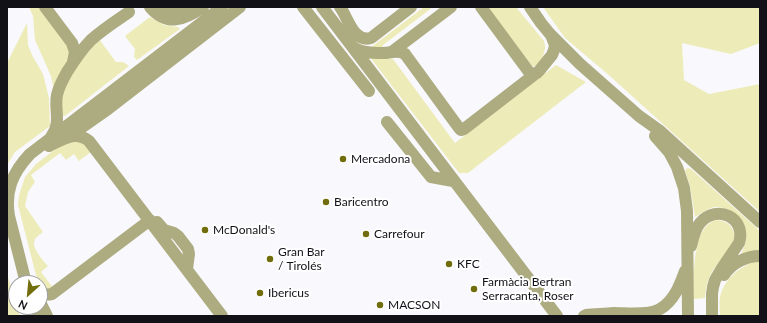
<!DOCTYPE html>
<meta charset="utf-8">
<style>
body{margin:0}
#map{position:relative;width:767px;height:323px;overflow:hidden;background:#f9f8fd;font-family:Lato,sans-serif}
canvas{display:block}
.frame{position:absolute;inset:0;border:8px solid #131118;pointer-events:none}
.north{position:absolute;left:8px;top:275px;width:40px;height:40px;box-sizing:border-box;background:#fff;border:1px solid #a1a0a3;border-radius:50%;rotate:207deg;font-size:11px;font-weight:700;line-height:16px;text-align:center;color:#131118}
.north::after{content:'';display:block;margin:auto;width:14px;height:18px;background:#726d0c;clip-path:polygon(50% 0,100% 100%,50% 72%,0 100%)}
</style>
<div id="map">
<canvas width="767" height="323"></canvas>
<div class="frame"></div>
<div class="north">N</div>
</div>
<script>
const context = document.querySelector('canvas').getContext('2d');
context.lineJoin = 'round';
function paint(path, color) { context.fillStyle = color; context.fill(path, 'evenodd'); }
function strokePath(path, color, width, dash) { context.strokeStyle = color; context.lineWidth = width; context.lineCap = dash ? 'butt' : 'round'; context.setLineDash(dash || []); context.stroke(path); }
function drawText(font, color, halo, rows, align = 'center') {
  context.font = font + ' Lato,sans-serif'; context.lineWidth = 4; context.setLineDash([]); context.textBaseline = 'middle'; context.strokeStyle = halo; context.fillStyle = color; for (const [text, x, y, turn = 0] of rows) {
    context.save(); context.translate(x, y); context.rotate((+turn || 0) * Math.PI / 180); context.textAlign = isNaN(turn) ? turn : align; if (halo) context.strokeText(text, 0, 0); context.fillText(text, 0, 0); context.restore();
  }
}
const green = new Path2D(`
 M29 7H42L63 34 69 51 70 58 54 90 51 76 35 40 33 16Z
 M424 7H433L383 45 382 49 370 48Z
 M486 7H516L544 41 545 45V49L542 60 536 66H532Z
 M543 7H760V43L731 54 682 43 684 80 709 94 760 84V212L611 77 565 38Z
 M150 17 164 25 178 27 180 29 137 60 134 57 135 49 125 36Z
 M27 23 28 45 32 55 43 74 49 98 50 126 15 152 7 165V63Z
 M99 39 116 62H123L129 66 65 116 61 115 60 99 69 76Z
 M369 56 393 59 455 143 556 65 586 82 468 173H459Z
 M81 141 92 151 79 161 74 154 66 160 60 153 31 175 35 182 28 192 25 206 43 232C41 234 37 236 36 238 29 246 43 260 48 266L41 272 54 289 51 290 40 287V283H38L18 205 19 195 25 177 36 164 63 143Z
 M688 168 691 169 760 231V251L741 254C750 237 748 221 730 211 726 208 721 207 715 207 708 208 701 214 695 217L690 186 685 171 686 169Z
 M716 220C728 221 733 226 735 237 733 242 731 247 728 251 714 269 707 274 705 298L694 299C693 282 693 243 704 229 707 224 711 222 716 220Z
 M756 261 760 262V316H720C720 310 719 303 720 297 724 279 739 267 756 261Z
 M7 274 16 303V307H17L20 316H7Z`);
const minor = new Path2D(`
 M45 7 72 43 75 52 73 62
 M150 7C167 27 185 20 203 7
 M166 7C173 13 180 14 189 13
 M303 7 369 91
 M322 7 557 316
 M340 7C348 17 353 43 371 38L411 7
 M481 7 529 72 534 74 537 73
 M530 7 541 23 550 34 580 64 639 116 660 131 760 222
 M352 46C359 53 373 53 383 53 391 53 398 49 405 54L459 128 461 130 464 129 539 71 552 55 554 50 555 45 551 35
 M393 51 451 7
 M387 122 431 177 453 181
 M655 136 669 152 677 167 684 188 687 211 688 316
 M51 137C62 122 54 110 57 95 59 86 63 79 67 72 74 61 82 49 91 40 103 29 116 21 129 12
 M68 137 108 109 240 7
 M49 146C62 140 75 130 89 141L222 316
 M157 222 164 230 174 233 178 236 188 249 189 254 187 269
 M691 246C693 238 695 229 700 223 717 203 747 218 739 243L722 268 715 280 713 287 712 294V316
 M724 275C732 263 746 256 760 256
 M26 283 9 216C5 191 12 173 30 154L222 7
 M40 292C44 295 47 295 52 294L150 220
 M40 302 47 316
 M32 307 34 316
 M584 316 586 315C595 314 605 314 614 313 627 313 649 316 660 309 674 301 680 285 685 271`);
const markers = [
 [343,159,4,"#726d0c"],
 [326,202,4,"#726d0c"],
 [205,230,4,"#726d0c"],
 [366,234,4,"#726d0c"],
 [270,259,4,"#726d0c"],
 [449,264,4,"#726d0c"],
 [474,289,4,"#726d0c"],
 [260,293,4,"#726d0c"],
 [380,305,4,"#726d0c"]
];
const poiNames = [
 ["Mercadona",351,159],
 ["Baricentro",334,202],
 ["McDonald's",213,230],
 ["Carrefour",374,234],
 ["Gran Bar",278,252],
 ["/ Tirolés",278,266],
 ["KFC",457,264],
 ["Farmàcia Bertran",482,282],
 ["Serracanta, Roser",482,296],
 ["Ibericus",268,293],
 ["MACSON",388,305]
];
paint(green, '#edecb9');
strokePath(minor, '#adac81', 12);
for (const [x, y, r, color] of markers) { const dot = new Path2D(); dot.arc(x, y, r, 0, 2 * Math.PI); context.fillStyle = color; context.fill(dot); strokePath(dot, '#fff', 1.5); }
drawText('12px', '#131118', '#fff', poiNames, 'left');
</script>
